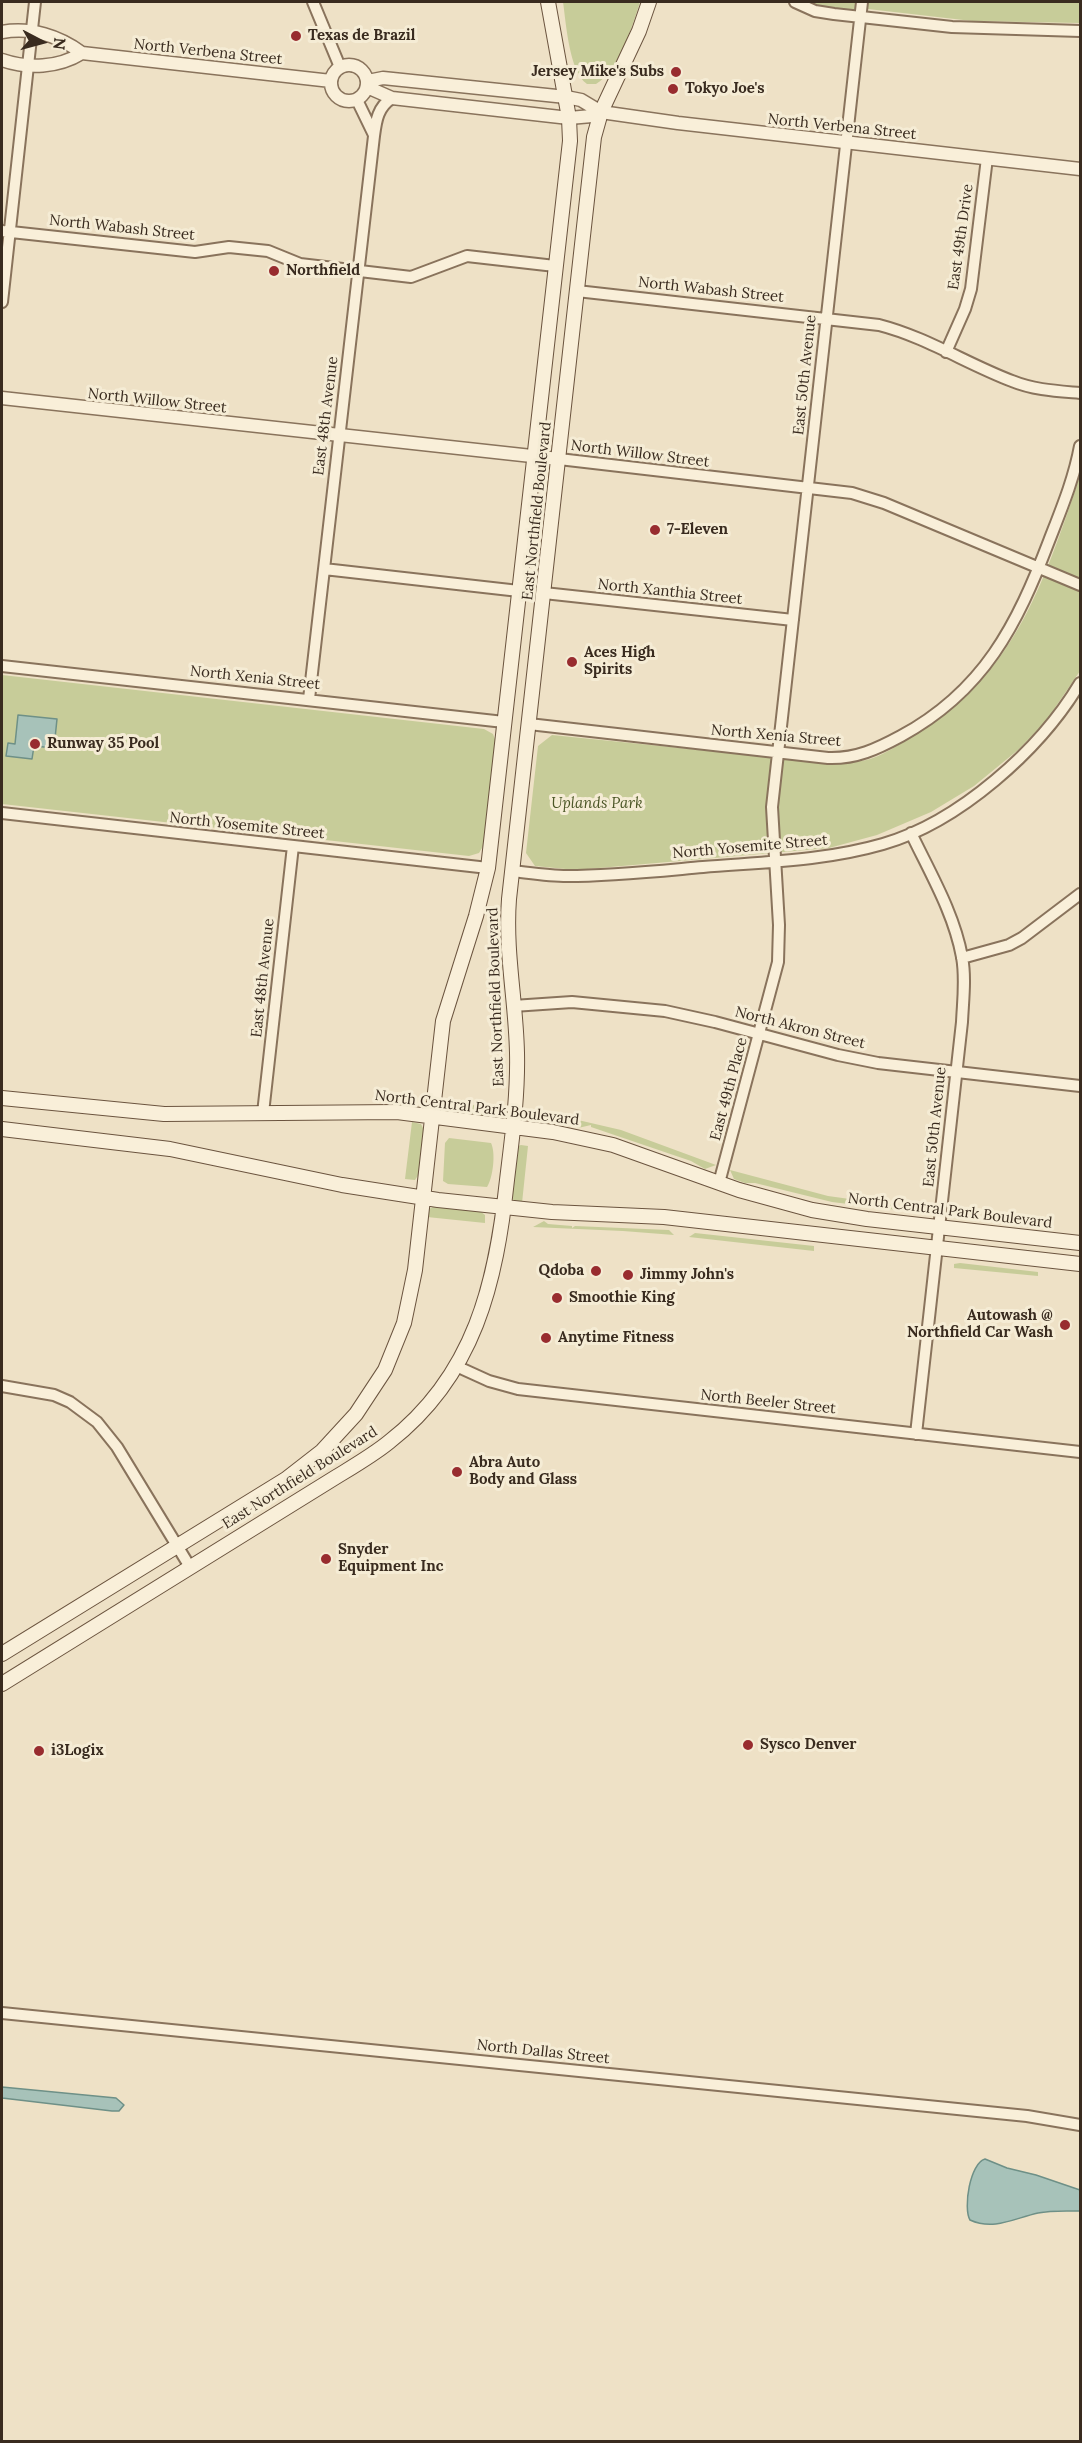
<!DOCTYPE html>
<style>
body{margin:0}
#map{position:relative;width:1082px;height:2443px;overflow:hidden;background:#eee1c6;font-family:Lora,serif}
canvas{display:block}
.frame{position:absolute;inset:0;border:3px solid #392b1f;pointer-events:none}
.north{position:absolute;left:12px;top:12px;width:60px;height:60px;-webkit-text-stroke:4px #f5ecd5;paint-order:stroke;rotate:96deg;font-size:16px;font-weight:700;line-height:24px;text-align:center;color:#392b1f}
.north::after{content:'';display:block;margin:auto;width:21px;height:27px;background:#392b1f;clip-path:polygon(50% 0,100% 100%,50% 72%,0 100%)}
</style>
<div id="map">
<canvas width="1082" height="2443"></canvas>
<div class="frame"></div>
<div class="north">N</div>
</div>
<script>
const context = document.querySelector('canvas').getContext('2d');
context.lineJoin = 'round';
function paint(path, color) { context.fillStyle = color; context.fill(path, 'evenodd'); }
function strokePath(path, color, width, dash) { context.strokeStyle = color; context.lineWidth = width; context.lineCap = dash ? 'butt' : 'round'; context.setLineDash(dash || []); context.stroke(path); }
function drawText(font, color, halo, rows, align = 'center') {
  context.font = font + ' Lora,serif'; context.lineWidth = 6; context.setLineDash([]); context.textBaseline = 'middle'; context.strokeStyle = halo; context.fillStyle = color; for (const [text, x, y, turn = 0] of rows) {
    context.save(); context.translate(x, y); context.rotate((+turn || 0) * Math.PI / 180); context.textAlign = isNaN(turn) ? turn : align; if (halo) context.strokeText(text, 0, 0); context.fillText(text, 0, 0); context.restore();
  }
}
const green = new Path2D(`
 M563 2H640C633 25 618 71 596 84H587C569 72 566 22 563 2Z
 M804 2H1080V23L972 21 868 9C847 12 824 10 804 2Z
 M1080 476V671L1046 721 1018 750 974 786 931 812 877 835 829 848 576 870 535 866 526 853 538 746 552 735 838 764C849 762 860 762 870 759 889 753 905 740 922 730 1017 671 1046 576 1080 476Z
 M2 675 484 729 493 734 496 742 485 843 479 853 469 856 2 804Z
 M450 1102 509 1110 504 1119 452 1113Z
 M565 1117 621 1130 716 1165 705 1169 691 1161 591 1127V1125L578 1128Z
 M412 1122 421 1124 424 1130 419 1174 415 1180 405 1179Z
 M449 1138 491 1143C496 1153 493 1178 487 1187L448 1184 443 1181 445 1143Z
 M521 1145 528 1146 522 1203 514 1202 512 1198 516 1152 518 1146Z
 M730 1170 828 1196 922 1209V1213L832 1202 755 1183H745L734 1179Z
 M433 1207 480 1211 485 1215V1223L427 1217 429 1209Z
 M544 1221 548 1224 572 1226V1228L575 1226 669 1230 674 1235 623 1231 533 1227Z
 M695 1233 814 1246V1251L689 1237Z
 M960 1263 1038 1272V1276L954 1268V1264Z`);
const water = new Path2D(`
 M18 715 57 719 54 748 34 746 32 759 6 756 8 743 15 744Z
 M2 2087 116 2098 124 2105 119 2111H112L2 2098Z
 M985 2159 1007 2168 1036 2175 1080 2190V2211C1067 2211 1052 2210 1038 2213 1015 2218 994 2231 970 2220 963 2208 970 2163 985 2159Z`);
const minor = new Path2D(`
 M313 2 340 67
 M795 2 815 11 834 14 952 27 1080 31
 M357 100 374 135
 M2 231 195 252 229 247 268 251 300 264 411 277 467 256 555 266
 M577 291 879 325C926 337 967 364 1012 381 1034 390 1057 391 1080 393
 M2 302 35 2
 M946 352 965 309 971 289 987 158
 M559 459 852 493 884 503 1080 585
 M324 569 519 591
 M544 593 793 620
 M2 666 504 722
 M309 699 374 136C376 120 378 107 392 98
 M529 724 828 758C856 759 877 749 901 736 984 691 1017 625 1049 541 1061 510 1074 479 1080 446
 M2 813 488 868
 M911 833C930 873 954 913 962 957 966 978 963 1000 962 1022L916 1434
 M512 871C530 873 549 876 567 876 612 876 658 871 703 867 764 862 824 861 883 844 959 822 1040 750 1080 683
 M962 958 1009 945 1022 938 1080 894
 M513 1006 572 1002 665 1011 715 1022 838 1055 878 1063 1080 1086
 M263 1113 293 846
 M719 1183 778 962 779 925 772 807 862 2
 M456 1366 489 1381 518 1389 1080 1452
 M2 1386 54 1395 70 1402 97 1422 117 1447 190 1567
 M2 2013 1027 2116 1080 2125`);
const tertiary = new Path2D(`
 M2 32C31 27 59 36 82 53L331 81
 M2 60C28 69 58 68 82 53
 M331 83a18 18 0 1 1 36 0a18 18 0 1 1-36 0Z
 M368 81 383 78 566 97 581 100 601 112 678 123 1080 169
 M367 87 392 98 569 118 592 116 601 112
 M2 398 559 459`);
const secondary = new Path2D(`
 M2 1098 164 1114 397 1112 553 1132 613 1145 739 1190 812 1210 867 1219 1080 1243
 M2 1129 170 1149 342 1185 438 1200 552 1212 664 1217 1080 1264
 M2 1654 286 1479 322 1451 356 1414 385 1370 404 1323 415 1270 443 1021 476 916 488 868 570 141 569 118 548 2
 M2 1684 336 1477C354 1466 373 1455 389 1442 475 1375 496 1283 507 1180 512 1138 518 1096 517 1053 516 1001 505 952 509 899L594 137 601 112 639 31 649 2`);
const markers = [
 [296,36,6,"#982c2f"],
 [676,72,6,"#982c2f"],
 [673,89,6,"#982c2f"],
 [274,271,6,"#982c2f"],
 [655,530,6,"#982c2f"],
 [572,662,6,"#982c2f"],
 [35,744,6,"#982c2f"],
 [596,1271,6,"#982c2f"],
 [628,1275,6,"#982c2f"],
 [557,1298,6,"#982c2f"],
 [1065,1325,6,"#982c2f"],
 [546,1338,6,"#982c2f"],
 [457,1472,6,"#982c2f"],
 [326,1559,6,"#982c2f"],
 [748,1745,6,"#982c2f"],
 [39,1751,6,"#982c2f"]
];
const poiNames = [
 ["Texas de Brazil",308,36],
 ["Jersey Mike's Subs",664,72,"right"],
 ["Tokyo Joe's",685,89],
 ["Northfield",286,271],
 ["7-Eleven",667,530],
 ["Aces High",584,653],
 ["Spirits",584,670],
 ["Runway 35 Pool",47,744],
 ["Qdoba",584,1271,"right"],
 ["Jimmy John's",640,1275],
 ["Smoothie King",569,1298],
 ["Autowash @",1053,1316,"right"],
 ["Northfield Car Wash",1053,1333,"right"],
 ["Anytime Fitness",558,1338],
 ["Abra Auto",469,1463],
 ["Body and Glass",469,1480],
 ["Snyder",338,1550],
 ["Equipment Inc",338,1567],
 ["Sysco Denver",760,1745],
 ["i3Logix",51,1751]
];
const streetNames = [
 ["North Verbena Street",208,52,6],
 ["North Verbena Street",842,127,6],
 ["North Wabash Street",122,228,6],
 ["East 49th Drive",961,237,-82],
 ["North Wabash Street",711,290,6],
 ["East 50th Avenue",805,375,-84],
 ["North Willow Street",157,401,6],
 ["East 48th Avenue",326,416,-83],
 ["North Willow Street",640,454,7],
 ["East Northfield Boulevard",537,511,-84],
 ["North Xanthia Street",670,592,6],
 ["North Xenia Street",255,678,6],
 ["North Xenia Street",776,736,5],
 ["North Yosemite Street",247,826,6],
 ["North Yosemite Street",750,847,-5],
 ["East 48th Avenue",263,978,-84],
 ["East Northfield Boulevard",496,997,-92],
 ["North Akron Street",800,1028,14],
 ["East 49th Place",729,1089,-75],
 ["North Central Park Boulevard",477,1108,7],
 ["East 50th Avenue",935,1127,-84],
 ["North Central Park Boulevard",950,1211,7],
 ["North Beeler Street",768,1402,6],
 ["East Northfield Boulevard",300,1478,-32],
 ["North Dallas Street",543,2052,6]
];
const parkNames = [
 ["Uplands Park",597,804]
];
paint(green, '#c7cc99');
paint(water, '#a7c2b9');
strokePath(water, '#6e9087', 1.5);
strokePath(minor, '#89735c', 14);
strokePath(tertiary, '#89735c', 15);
strokePath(secondary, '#6b543f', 16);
strokePath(minor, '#f9efd9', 10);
strokePath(tertiary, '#f9efd9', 12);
strokePath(secondary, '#f9efd9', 14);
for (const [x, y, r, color] of markers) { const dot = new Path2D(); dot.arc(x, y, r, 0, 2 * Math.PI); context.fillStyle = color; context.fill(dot); strokePath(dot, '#f5ecd5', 2); }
drawText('bold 15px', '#392b1f', '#f5ecd5', poiNames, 'left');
drawText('15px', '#392b1f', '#f5ecd5', streetNames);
drawText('italic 15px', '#4b5626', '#f5ecd5', parkNames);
</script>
